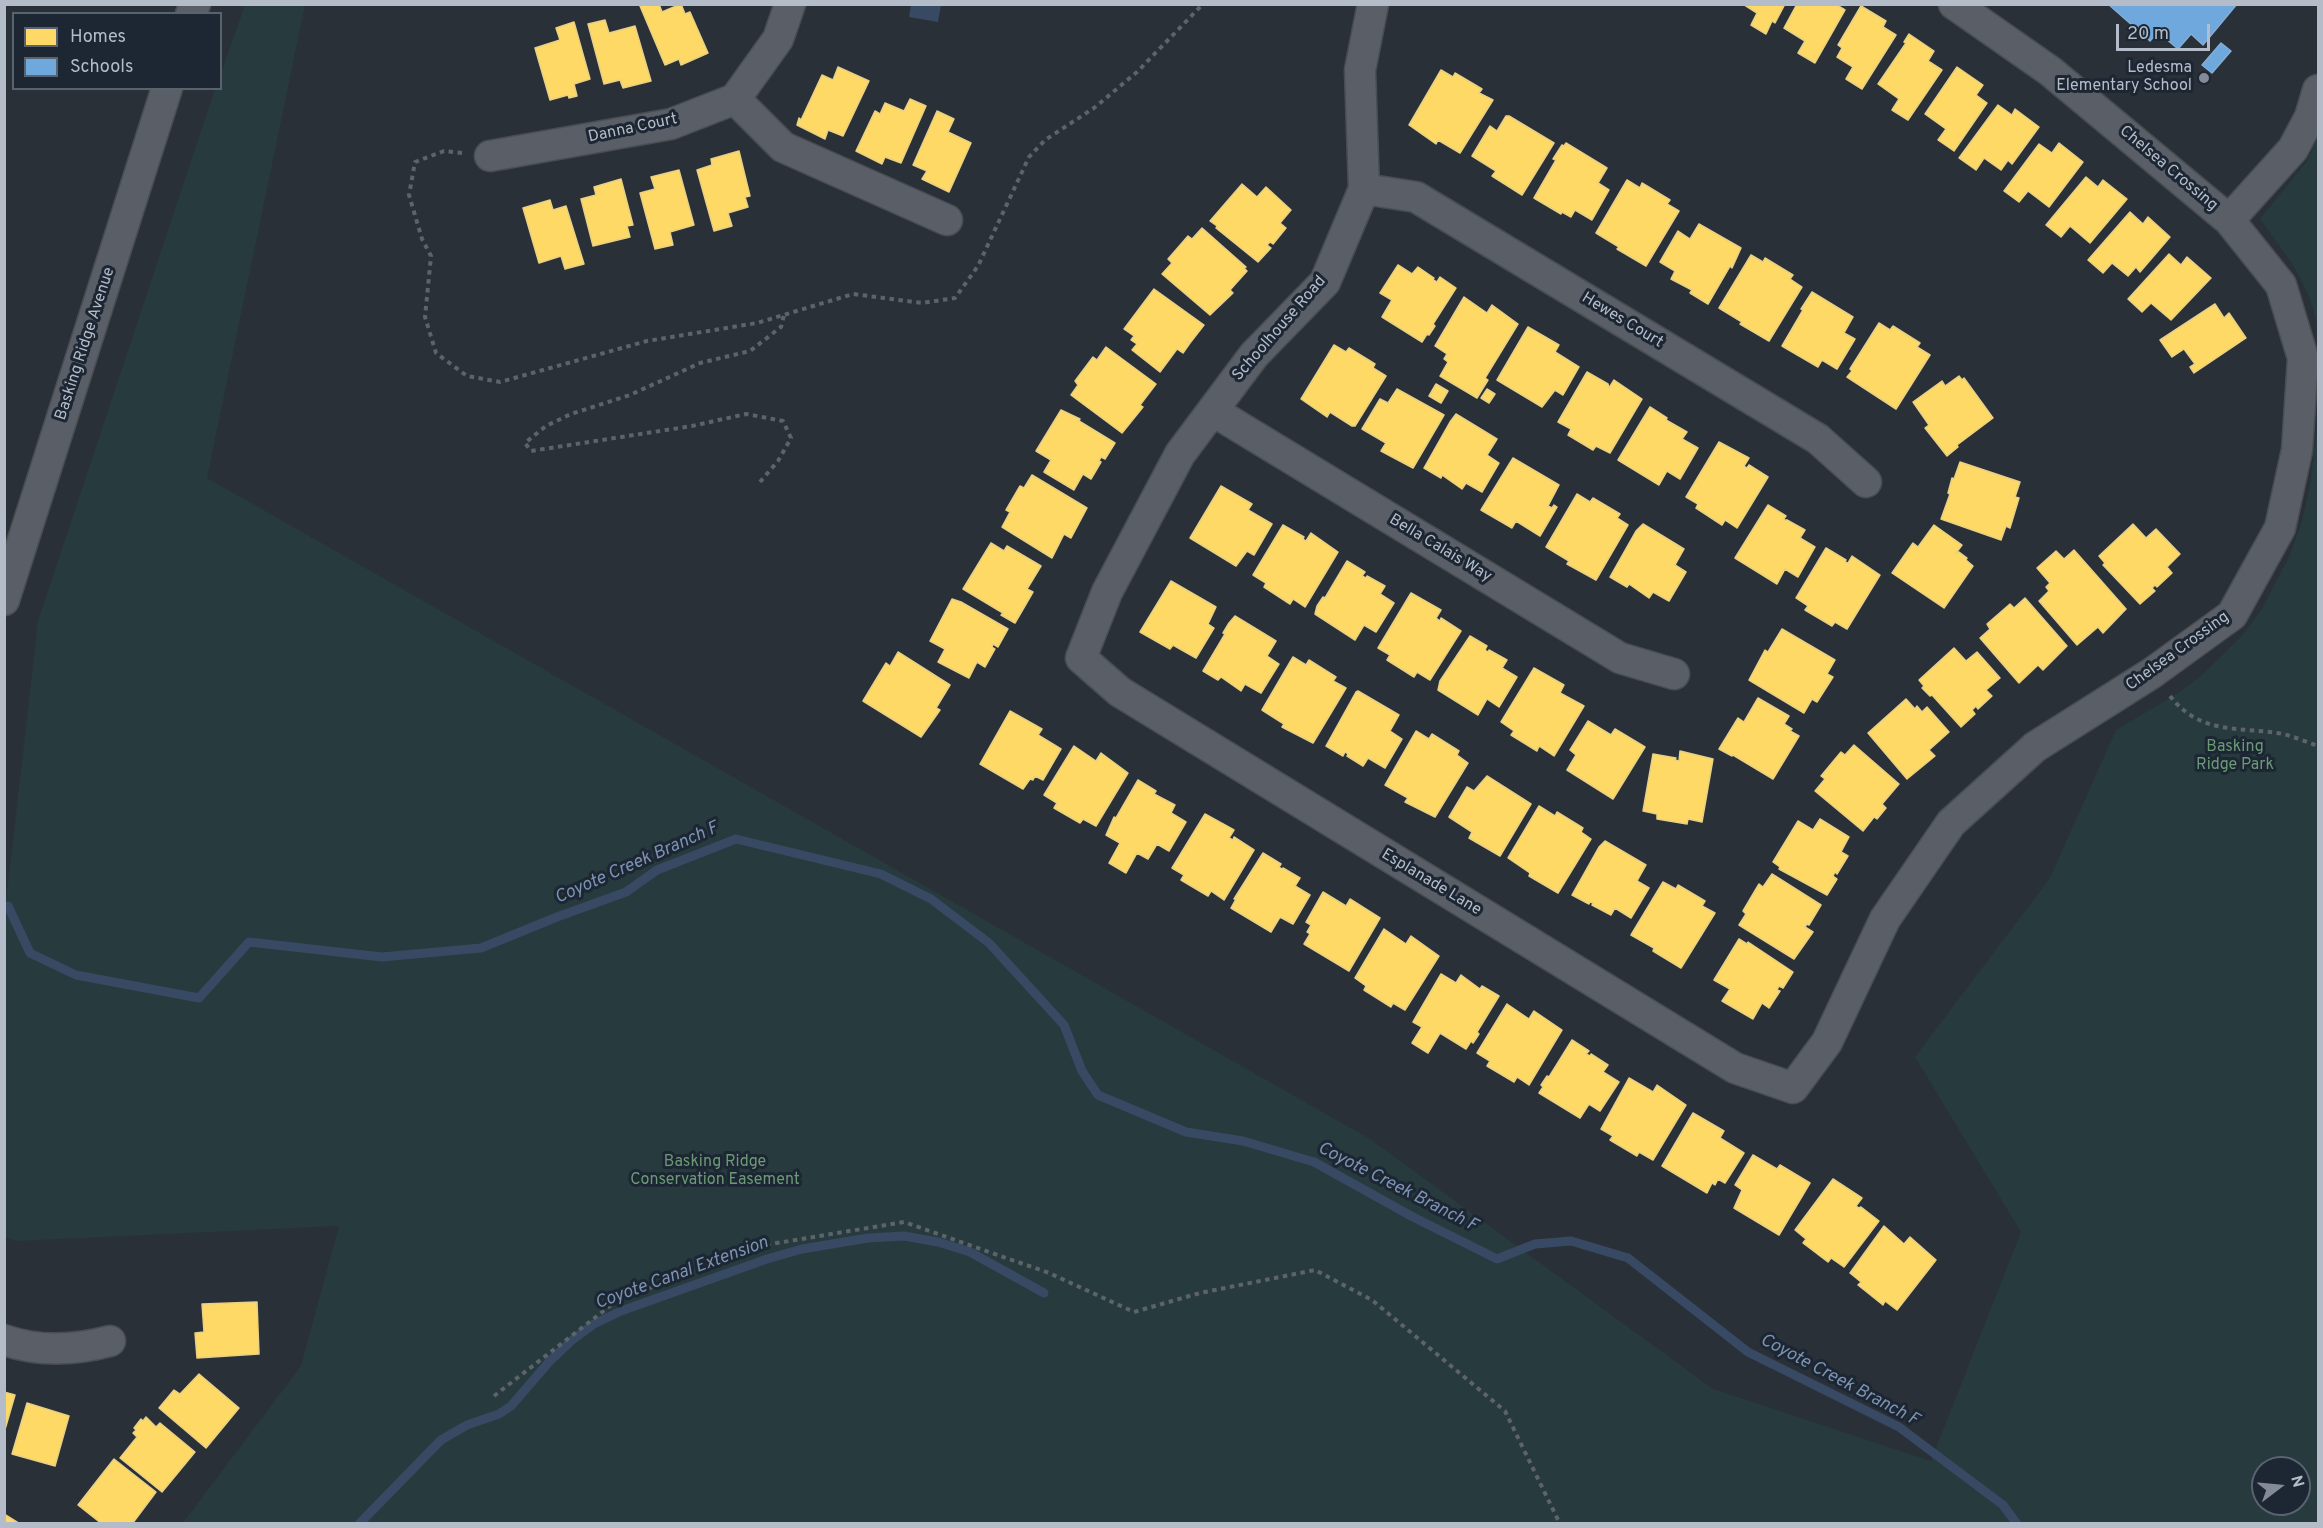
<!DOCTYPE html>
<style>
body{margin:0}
#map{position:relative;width:2323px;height:1528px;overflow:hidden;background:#2a3038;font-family:Overpass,sans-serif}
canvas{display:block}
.frame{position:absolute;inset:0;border:6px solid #b4bcc9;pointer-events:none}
.legend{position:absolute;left:12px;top:12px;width:210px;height:78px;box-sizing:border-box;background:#1d2633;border:2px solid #59626f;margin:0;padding:8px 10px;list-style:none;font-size:18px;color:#b4bcc9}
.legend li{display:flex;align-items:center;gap:12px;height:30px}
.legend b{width:30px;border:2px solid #59626f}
.north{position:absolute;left:2251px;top:1456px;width:60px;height:60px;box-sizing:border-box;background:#1d2633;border:2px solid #59626f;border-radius:50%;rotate:74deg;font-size:16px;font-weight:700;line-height:24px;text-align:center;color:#b4bcc9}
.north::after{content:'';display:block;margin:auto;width:21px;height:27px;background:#848b96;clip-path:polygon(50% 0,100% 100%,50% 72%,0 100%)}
.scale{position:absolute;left:2116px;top:24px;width:94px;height:27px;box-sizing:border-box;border:3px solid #b4bcc9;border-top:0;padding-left:8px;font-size:18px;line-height:21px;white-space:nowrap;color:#b4bcc9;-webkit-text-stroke:4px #1d2633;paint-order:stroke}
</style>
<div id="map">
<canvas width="2323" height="1528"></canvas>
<div class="frame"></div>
<ul class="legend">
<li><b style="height:16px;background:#ffd966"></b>Homes</li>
<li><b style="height:16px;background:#6fa8dc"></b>Schools</li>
</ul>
<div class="north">N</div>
<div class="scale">20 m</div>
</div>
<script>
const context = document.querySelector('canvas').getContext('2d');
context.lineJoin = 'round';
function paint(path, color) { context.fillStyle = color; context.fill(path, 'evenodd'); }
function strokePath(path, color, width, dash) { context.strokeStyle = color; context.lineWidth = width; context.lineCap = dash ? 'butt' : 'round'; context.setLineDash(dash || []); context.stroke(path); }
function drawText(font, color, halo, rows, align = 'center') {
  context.font = font + ' Overpass,sans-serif'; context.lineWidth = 6; context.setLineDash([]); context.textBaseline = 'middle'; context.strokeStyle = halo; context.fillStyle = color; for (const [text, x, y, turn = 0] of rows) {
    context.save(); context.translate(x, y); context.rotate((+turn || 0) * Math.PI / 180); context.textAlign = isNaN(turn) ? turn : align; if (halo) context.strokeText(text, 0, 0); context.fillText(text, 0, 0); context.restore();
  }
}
const green = new Path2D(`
 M245 5H305L207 478 1370 1139 1713 1389 1931 1461 2021 1232 1915 1057 2050 878 2116 730 2175 695 2200 677 2243 635 2262 609 2290 555 2302 521 2310 485 2318 420V1523H183L301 1366 339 1226 16 1241 5 1237 4 920 38 621 215 89 220 88 221 73ZM2263 1468H2299V1504H2263Z
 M2318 137V328C2309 283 2287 255 2260 219L2307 161Z`);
const water = new Path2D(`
 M911 5H941L938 22 909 17Z`);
const homes = new Path2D(`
 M643 4H659L662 12 681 4 685 14 690 12 708 53 681 65 679 59 665 65 640 6Z
 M1743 4H1785L1775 23 1772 21 1766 34 1751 25 1757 13Z
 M1797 4H1835L1845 10 1815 63 1798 53 1805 41 1784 28Z
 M1861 6 1886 21 1883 27 1896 35 1862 89 1846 79 1853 67 1837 57 1842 48 1838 45Z
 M605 20 609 33 635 26 651 81 623 88 620 80 604 84 588 24Z
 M574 22 590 79 574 84 577 96 569 98 568 95 550 100 535 48 560 40 556 28Z
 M1909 34 1934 51 1928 61 1942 70 1908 120 1892 110 1899 99 1878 84 1906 43 1904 42Z
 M838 67 869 81 843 136 828 130 825 139 797 125 799 118 801 120 822 75 833 80Z
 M1957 67 1983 85 1976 95 1987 103 1954 151 1938 140 1946 129 1925 114Z
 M1441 70 1453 77 1455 73 1482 89 1479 93 1493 100 1460 153 1438 140 1436 144 1409 125Z
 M910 99 926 106 901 163 885 157 882 164 856 151 875 111 880 114 885 103 904 111Z
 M1998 105 2012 115 2015 109 2039 127 2012 164 2008 160 2001 170 1984 158 1976 170 1959 158Z
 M937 111 954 119 948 132 971 143 949 192 922 179 927 171 913 165Z
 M1506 116H1509L1554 143 1522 195 1492 176 1496 171 1472 156 1490 126 1497 131Z
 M1566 143 1607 168 1598 183 1609 190 1592 220 1575 210 1571 217 1562 212 1561 214 1534 198 1556 160 1553 159 1562 145 1564 146Z
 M2059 143 2083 162 2049 207 2028 191 2019 202 2004 191 2039 144 2052 153Z
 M739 151 750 196 745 197 748 207 728 213 732 226 714 231 697 170 712 165 711 159Z
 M679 170 694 225 670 232 673 245 655 249 640 193 655 189 651 177Z
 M2086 177 2098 187 2103 180 2127 199 2090 243 2070 226 2061 237 2046 225Z
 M621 179 633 225 627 226 630 237 593 246 581 199 596 195 594 187Z
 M1627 180 1640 188 1642 183 1670 200 1667 204 1679 211 1646 266 1617 249 1619 247 1596 233Z
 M1242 184 1257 197 1266 187 1291 210 1280 223 1286 228 1273 244 1270 242 1267 245 1271 248 1258 262 1216 228 1217 226 1210 221Z
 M550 200 553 210 566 206 584 264 565 269 561 256 539 263 523 208Z
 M2130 212 2143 224 2148 217 2170 237 2140 272 2136 267 2128 276 2112 263 2103 273 2088 260Z
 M1699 224 1741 248 1732 268 1730 266 1708 304 1690 293 1692 290 1671 279 1675 271 1660 262 1678 231 1690 239Z
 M1202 228 1246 267 1244 268 1247 271 1230 290 1233 293 1210 315 1162 274 1172 263 1168 259 1188 236 1192 239Z
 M2169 254 2181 265 2187 257 2211 278 2171 320 2151 303 2142 312 2128 299Z
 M1751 255 1763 262 1765 258 1793 275 1790 279 1802 287 1769 341 1740 324 1742 322 1719 308Z
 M1398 265 1412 274 1418 267 1434 278 1433 280 1437 282 1440 277 1456 288 1433 324 1435 326 1429 335 1427 334 1422 342 1382 317 1392 300 1380 293Z
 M1154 289 1204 325 1190 343 1187 342 1190 343 1183 353 1177 349 1160 372 1132 350 1137 344 1131 340 1134 336 1124 329Z
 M1812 292 1853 317 1844 333 1855 339 1837 369 1822 360 1818 367 1782 346 1803 310 1801 309Z
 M1464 297 1487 313 1492 305 1518 324 1485 378 1488 380 1477 398 1440 376 1448 362 1444 359 1447 354 1435 346Z
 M2215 304 2224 318 2229 313 2246 338 2194 373 2190 367 2195 364 2184 349 2172 357 2160 340Z
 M1879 323 1890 330 1893 326 1920 343 1917 347 1930 355 1896 409 1847 377 1852 371 1850 369Z
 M1528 327 1559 345 1555 352 1579 367 1563 395 1555 390 1542 407 1497 380Z
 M1334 345 1346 352 1349 348 1375 364 1373 368 1386 376 1355 426H1352L1330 412 1327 417 1301 399Z
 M1106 347 1156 384 1140 405 1143 407 1122 433 1071 395 1078 385 1075 381 1093 357 1097 360Z
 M1587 372 1608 384 1609 388 1614 380 1642 399 1610 453 1596 446 1593 450 1568 435 1571 429 1558 422Z
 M1959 376 1962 380 1964 378 1993 418 1957 445 1958 447 1947 456 1925 428 1929 425 1913 402 1942 381 1945 386Z
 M1436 384 1448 391 1441 403 1429 396Z
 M1397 389 1444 415 1413 468 1381 451 1386 443 1362 429 1380 399 1388 403Z
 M1487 389 1495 394 1489 403 1481 398Z
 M1650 407 1667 418 1666 420 1687 432 1682 439 1698 448 1680 479 1667 471 1659 485 1618 460Z
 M1061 410 1080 419 1079 421 1115 443 1105 459 1101 457 1099 461 1101 462 1091 479 1083 474 1074 490 1044 472 1051 460 1036 451Z
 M1456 414 1497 439 1487 455 1499 463 1482 492 1466 483 1462 489 1442 475 1441 478 1424 468 1450 422Z
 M1719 442 1749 458 1744 466 1747 468 1749 465 1768 477 1737 528 1725 520 1722 525 1696 508 1698 504 1686 497Z
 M1513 458 1559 485 1548 506 1552 508 1554 505 1557 507 1540 536 1516 521 1512 528 1481 510Z
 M1960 462 2020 482 2015 497 2019 498 2010 528 2006 526 2001 540 1941 519 1950 494 1948 493 1952 478 1954 479Z
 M1032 475 1087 508 1071 538 1064 534 1052 558 1002 527 1010 512 1006 510 1020 486 1024 488Z
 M1221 486 1252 504 1248 510 1272 524 1254 555 1247 551 1236 566 1190 538Z
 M1577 494 1590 502 1593 498 1620 514 1617 518 1628 525 1596 580 1567 564 1569 561 1546 547Z
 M1768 505 1786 516 1783 520H1787L1805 530 1800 538 1815 547 1798 577 1785 569 1777 584 1735 558Z
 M1643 524 1684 549 1675 565 1686 572 1669 601 1653 592 1649 598 1629 584 1627 587 1610 577 1636 531Z
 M2133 524 2146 538 2156 529 2180 554 2167 567 2172 573 2157 587 2155 585 2152 588 2155 591 2140 604 2103 565 2105 563 2099 556Z
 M1283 525 1304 537 1303 539 1306 541 1311 533 1338 552 1305 607 1293 599 1290 604 1264 587 1266 583 1253 575Z
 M1934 525 1962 545 1956 553 1959 552 1967 558 1966 560 1973 566 1944 608 1892 573 1913 543 1918 547Z
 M991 543 1004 551 1007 546 1041 566 1027 589 1033 592 1015 623 1001 615 1003 613 963 589Z
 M1826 548 1846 560 1845 562 1848 563 1852 556 1880 575 1847 629 1835 622 1832 626 1805 610 1808 606 1796 598Z
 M2074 550 2126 609 2103 633 2098 627 2077 645 2039 601 2049 591 2046 587 2050 583 2037 568 2056 551 2064 559Z
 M1347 561 1365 572 1362 576 1366 578 1367 576 1385 586 1380 594 1394 603 1376 632 1364 625 1355 640 1315 614 1317 606 1323 597 1325 598Z
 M1171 581 1216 607 1208 624 1214 628 1196 658 1173 645 1170 649 1140 632Z
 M1411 593 1441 610 1436 618 1440 621 1441 618 1461 631 1430 680 1417 672 1414 677 1387 660 1390 655 1378 648Z
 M2025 598 2067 646 2043 670 2038 665 2019 683 1980 638 1990 629 1987 624 2010 604 2014 608Z
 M952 599 961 602 1008 629 998 647 993 644 992 647 995 649 985 667 977 662 969 678 938 662 945 649 930 641Z
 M1235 616 1276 641 1267 656 1279 664 1261 693 1245 684 1241 691 1221 677 1218 680 1203 671 1225 634 1223 633 1229 623Z
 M1782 629 1835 660 1827 674 1833 677 1817 702 1812 699 1804 713 1749 680 1765 650 1768 652Z
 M1470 636 1487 646 1485 650 1488 652 1489 650 1507 660 1502 668 1517 677 1499 707 1487 699 1478 715 1438 690 1440 681Z
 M1954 648 1966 661 1977 652 2000 678 1986 690 1992 696 1978 709 1976 706 1972 710 1975 714 1961 727 1932 695 1930 696 1922 688 1924 686 1919 680Z
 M898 652 950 685 936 708 940 710 921 737 863 701 886 663 890 666Z
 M1293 657 1306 665 1309 660 1336 677 1333 681 1346 688 1313 743 1282 727 1284 724 1262 710Z
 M1534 668 1564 685 1560 693 1584 706 1554 756 1539 746 1537 751 1511 735 1514 731 1501 722Z
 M1358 691 1399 715 1390 731 1402 739 1385 768 1368 758 1363 766 1347 756 1348 754 1345 752 1343 756 1326 746 1356 692Z
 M1758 698 1789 716 1784 724 1792 729 1790 731 1799 736 1773 779 1733 755 1732 756 1719 749 1738 718 1744 722Z
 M1906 699 1915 709 1917 706 1922 712 1927 707 1949 732 1929 750 1935 756 1907 779 1868 733Z
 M1010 711 1042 729 1038 735 1061 749 1043 780 1035 776 1033 780 1030 779 1023 789 980 764Z
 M1588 721 1611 735 1615 729 1645 747 1613 799 1567 770 1576 755 1570 750Z
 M1416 731 1429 739 1432 734 1459 751 1457 755 1468 763 1435 817 1405 802 1408 798 1385 785Z
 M1854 745 1899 784 1882 804 1886 808 1877 819 1874 817 1863 831 1815 791 1825 779 1821 776 1841 752 1845 755Z
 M1074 746 1096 761 1101 753 1128 773 1096 826 1083 819 1080 823 1054 808 1057 803 1044 795Z
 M1680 751 1713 759 1702 822 1688 819 1687 824 1657 819V814L1643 811 1653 754 1676 758 1675 760 1679 761Z
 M1487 776 1531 804 1500 856 1469 838 1472 832 1449 817 1467 787 1474 791Z
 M1138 780 1156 791 1154 794 1175 805 1171 813 1186 822 1169 851 1157 844 1148 859 1137 853 1126 873 1109 863 1120 843 1106 835 1114 817 1116 818Z
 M1539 806 1555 816 1557 812 1583 828 1581 832 1591 839 1558 893 1529 876 1530 873 1508 858Z
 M1205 814 1234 830 1229 838 1233 840 1234 837 1254 850 1224 900 1211 891 1208 896 1181 880 1184 875 1172 868Z
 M1820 819 1849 837 1841 852 1848 856 1837 874 1835 872 1833 876 1837 879 1827 895 1779 869 1780 867 1773 862 1798 821 1813 830Z
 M1605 841 1646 865 1637 881 1649 888 1631 918 1615 908 1611 915 1592 905 1593 903 1590 902 1589 904 1572 895 1599 847Z
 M1263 853 1281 864 1279 867 1282 869 1283 868 1300 878 1295 886 1310 895 1293 924 1280 917 1271 932 1231 908 1236 899H1234Z
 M1772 874 1821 905 1809 925 1807 924 1805 927 1813 932 1794 959 1739 925 1746 914 1743 911 1759 884 1763 887Z
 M1663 882 1676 889 1678 885 1705 901 1702 906 1715 913 1681 968 1653 951 1654 948 1631 935Z
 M1323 892 1346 906 1350 899 1380 918 1349 971 1304 944 1310 934 1307 932 1311 925 1306 922Z
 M1384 929 1406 944 1411 936 1439 956 1405 1010 1393 1003 1391 1007 1364 990 1366 986 1355 978Z
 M1739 939 1747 944 1748 942 1793 972 1783 988 1779 986 1777 990 1780 991 1769 1008 1762 1003 1753 1019 1722 1001 1730 989 1714 980Z
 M1441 974 1456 983 1461 975 1480 989 1482 986 1499 996 1477 1032 1479 1034 1473 1043 1471 1041 1466 1049 1440 1033 1428 1053 1412 1043 1422 1027 1413 1022Z
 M1507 1004 1529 1019 1534 1011 1562 1030 1529 1085 1517 1077 1514 1082 1487 1066 1490 1061 1477 1053Z
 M1572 1040 1589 1051 1586 1054 1590 1056 1591 1054 1608 1065 1603 1072 1619 1082 1600 1111 1589 1104 1580 1118 1539 1093 1543 1087 1541 1085 1547 1076 1549 1077Z
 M1629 1078 1653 1092 1657 1085 1686 1105 1653 1160 1639 1152 1637 1156 1610 1140 1613 1136 1601 1129Z
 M1693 1113 1724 1131 1720 1138 1744 1153 1725 1183 1718 1179 1715 1185 1712 1183 1707 1193 1662 1166Z
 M1753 1155 1777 1169 1780 1165 1810 1183 1779 1235 1734 1208 1742 1190 1735 1185Z
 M1833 1179 1862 1198 1856 1206 1859 1208 1861 1207 1879 1221 1844 1267 1831 1258 1828 1262 1803 1243 1806 1239 1795 1230Z
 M1884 1226 1904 1244 1910 1237 1936 1260 1897 1310 1885 1301 1883 1305 1858 1285 1861 1282 1850 1273Z
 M257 1302 259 1354 197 1358 195 1333 204 1332 202 1304Z
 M199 1374 239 1408 206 1448 159 1408 174 1390 180 1394Z
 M4 1392 15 1395 4 1433Z
 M27 1403 69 1416 55 1466 12 1454Z
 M146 1417 156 1427 160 1423 195 1452 162 1492 120 1458 137 1437 133 1433 136 1430 134 1428 141 1419 143 1421Z
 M114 1459 156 1492 132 1524H102L78 1505Z
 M4 1514 20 1524H4Z`);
const schools = new Path2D(`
 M2108 4H2237L2203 45 2191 34 2178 49 2158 32 2150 41Z
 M2221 43 2231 51 2212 73 2202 65Z`);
const stream = new Path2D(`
 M8 906 30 953 76 975 199 998 249 942 382 957 481 948 557 917 626 892 657 870 736 839 881 874 931 899 989 943 1064 1025 1082 1071 1098 1095 1186 1132 1243 1141 1314 1162 1413 1217 1497 1259 1535 1244 1571 1241 1628 1258 1748 1352 1899 1427 2003 1505 2017 1524
 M359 1524 441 1440 467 1425 499 1414 511 1406 549 1362 571 1341 594 1324 621 1311 767 1259 802 1249 868 1238 904 1236 938 1242 970 1252 1044 1293`);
const path = new Path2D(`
 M462 153 444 151 415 162 409 195 422 239 431 256 425 317 436 353 467 376 500 382 647 341 757 323 853 294 922 303 955 298 978 266 1029 157 1045 140 1094 108 1137 72 1203 4
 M760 482 778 461 791 438 783 421 746 414 692 426 531 451 525 443 546 426 571 414 630 395 700 363 750 351 781 327 784 315
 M2170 696C2201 736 2240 726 2283 734 2295 737 2307 742 2318 746
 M494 1396 619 1299 771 1244 904 1222 1049 1273 1134 1312 1200 1293 1315 1270 1372 1300 1505 1411 1560 1524`);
const minor = new Path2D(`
 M1373 4 1360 70 1364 189 1325 282 1254 355 1180 454 1107 592 1081 658 1120 692 1735 1068 1793 1088 1827 1042 1885 919 1951 823 2035 747 2152 673 2232 615 2280 528 2297 450 2303 358 2281 285 2229 220 2050 71 1954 4
 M191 14 195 4
 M735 99 783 147 947 220
 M490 156 671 124 735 99 778 39 790 4
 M1364 189 1416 197 1818 439 1866 482
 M2229 220 2293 149 2310 117 2318 90
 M1213 411 1620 658 1674 674
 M4 600 167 88
 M4 1340C38 1352 76 1350 110 1341`);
const markers = [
 [2204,78,6,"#848b96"]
];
const poiNames = [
 ["Ledesma",2192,69],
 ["Elementary School",2192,87]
];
const streetNames = [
 ["Danna Court",633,129,-12],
 ["Chelsea Crossing",2168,169,40],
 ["Hewes Court",1622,321,31],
 ["Schoolhouse Road",1280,329,-49],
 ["Basking Ridge Avenue",86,344,-72],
 ["Bella Calais Way",1440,549,31],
 ["Chelsea Crossing",2178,652,-36],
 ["Esplanade Lane",1431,883,31]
];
const parkNames = [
 ["Basking",2235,748],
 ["Ridge Park",2235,766],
 ["Basking Ridge",715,1163],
 ["Conservation Easement",715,1181]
];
const waterNames = [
 ["Coyote Creek Branch F",637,864,-24],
 ["Coyote Creek Branch F",1397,1188,27],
 ["Coyote Canal Extension",682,1274,-20],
 ["Coyote Creek Branch F",1839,1381,28]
];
paint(green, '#273a3e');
paint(water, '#384963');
paint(homes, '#ffd966');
strokePath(homes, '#e8d084', 1.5);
paint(schools, '#6fa8dc');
strokePath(schools, '#84aed6', 1.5);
strokePath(stream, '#384963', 9);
strokePath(minor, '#484c53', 33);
strokePath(path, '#5d636a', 4, [4.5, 4.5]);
strokePath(minor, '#5a5e66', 30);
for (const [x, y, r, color] of markers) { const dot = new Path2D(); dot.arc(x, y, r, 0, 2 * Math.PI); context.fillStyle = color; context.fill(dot); strokePath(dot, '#1d2633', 2); }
drawText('16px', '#b4bcc9', '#1d2633', poiNames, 'right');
drawText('16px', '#b4bcc9', '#1d2633', streetNames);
drawText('16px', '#6b9a76', '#1d2633', parkNames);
drawText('italic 18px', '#7c92b1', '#1d2633', waterNames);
</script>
